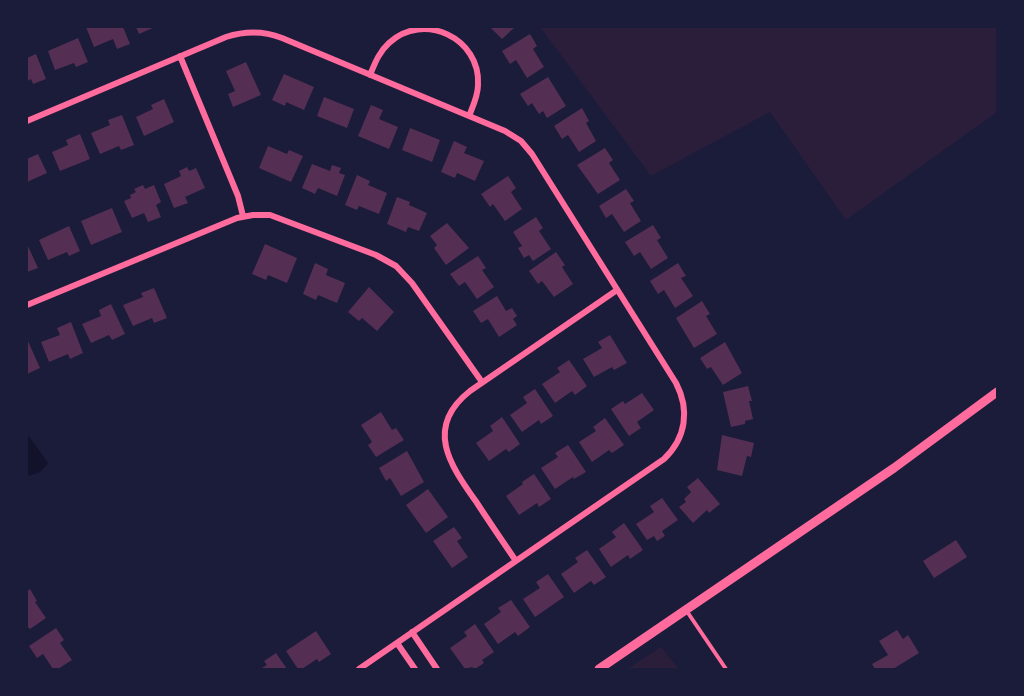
<!DOCTYPE html>
<style>
body{margin:0}
#map{position:relative;width:1024px;height:696px;overflow:hidden;background:#1b1b3a;font-family:"IBM Plex Sans",sans-serif}
canvas{display:block}
.frame{position:absolute;inset:0;border:28px solid #1b1b3a;pointer-events:none}
</style>
<div id="map">
<canvas width="1024" height="696"></canvas>
<div class="frame"></div>
</div>
<script>
const context = document.querySelector('canvas').getContext('2d');
context.lineJoin = 'round';
function paint(path, color) { context.fillStyle = color; context.fill(path, 'evenodd'); }
function strokePath(path, color, width, dash) { context.strokeStyle = color; context.lineWidth = width; context.lineCap = dash ? 'butt' : 'round'; context.setLineDash(dash || []); context.stroke(path); }
const green = new Path2D(`
 M540 27H997V112L846 220 770 112 651 176Z
 M661 647 679 669H627Z`);
const water = new Path2D(`
 M28 435 48 463 40 472 29 476 27 474Z`);
const building = new Path2D(`
 M86 27H123L130 44 117 49 113 39 94 47Z
 M136 27H155L139 34Z
 M490 27H515L502 39Z
 M530 34 537 46 533 49 544 67 527 78 516 60 510 64 502 51Z
 M78 38 88 62 76 67 74 63 55 70 48 51Z
 M36 54 46 79 33 84 31 79 27 81V58Z
 M246 62 261 95 233 107 228 94 235 91 226 71Z
 M284 74 314 87 304 110 286 102 285 106 272 100Z
 M548 77 566 106 547 118 543 111 539 114 532 103 528 106 520 94Z
 M324 97 354 109 347 128 317 116Z
 M164 99 174 122 144 136 136 117 153 109 151 105Z
 M371 105 383 110 379 119 398 127 389 149 358 136Z
 M582 108 589 121 586 123 596 141 579 152 568 135 562 139 554 126Z
 M122 115 134 145 121 150 119 146 100 154 91 133 110 125 108 120Z
 M410 128 440 140 432 162 402 150Z
 M80 134 90 159 60 171 52 152 68 145 66 140Z
 M454 141 467 147 464 153 484 161 475 181 457 173 455 178 441 172Z
 M268 146 287 154 289 150 303 156 291 182 259 168Z
 M605 148 613 160 609 163 620 180 598 194 577 165Z
 M38 154 47 173 27 182V159Z
 M312 164 330 171 332 165 341 168 339 173 345 175 337 196 318 188 315 194 302 188Z
 M187 167 189 171 196 168 205 188 185 197 188 203 174 208 164 184 181 176 179 171Z
 M357 175 370 181 368 185 387 193 379 214 359 206 357 210 345 205Z
 M508 176 516 188 511 192 522 209 505 221 493 204 490 207 481 194Z
 M143 185 145 189 154 185 161 202 156 205 161 217 148 222 144 213 132 218 124 201 131 198 130 195 136 192 134 189Z
 M626 189 634 201 630 203 641 221 624 232 612 214 606 218 599 206Z
 M397 197 410 202 409 205 427 213 419 231 408 227 406 232 387 224Z
 M112 208 122 232 91 245 81 221Z
 M536 217 543 228 539 231 551 249 533 261 529 255 524 258 518 248 522 246 513 232Z
 M447 223 469 248 446 265 434 248 437 245 430 236Z
 M653 225 661 238 657 240 668 258 651 269 640 252 634 256 625 242Z
 M69 226 80 251 69 256 67 252 48 260 39 240Z
 M27 244 38 268 27 272Z
 M265 244 297 258 287 283 268 275 266 280 252 274Z
 M556 252 565 265 562 267 573 284 554 297 542 281 538 284 529 271Z
 M478 256 486 268 482 270 494 287 477 299 465 282 459 286 450 274Z
 M315 263 328 269 326 275 345 283 337 303 318 295 316 300 303 294Z
 M678 263 686 276 681 278 693 296 675 308 664 290 658 294 650 281Z
 M369 287 394 312 377 331 362 318 359 321 348 312Z
 M154 288 167 318 154 323 152 318 133 326 123 305 143 297 141 293Z
 M497 296 506 311 512 308 517 316 513 319 517 325 499 337 488 319 481 323 473 311Z
 M702 301 710 314 706 316 717 334 694 348 676 318Z
 M111 304 125 334 112 340 109 335 91 343 82 324 101 316 99 310Z
 M71 322 83 353 70 359 68 354 49 362 41 342 60 335 57 328Z
 M610 335 627 363 614 370 612 367 594 377 583 359 602 348 598 342Z
 M27 339 40 368 27 374Z
 M725 342 742 373 723 385 711 367 707 369 700 358Z
 M569 360 587 386 575 395 572 391 555 403 542 384 560 372 557 368Z
 M748 386 752 401H749L753 419 745 421V424L731 427 723 392Z
 M535 389 553 416 541 424 539 420 522 432 510 415 527 403 523 397Z
 M642 393 654 410 637 422 641 428 629 436 611 409 623 401 625 404Z
 M381 412 392 430 396 428 404 440 376 457 368 445 372 442 361 425Z
 M502 417 520 444 509 452 506 449 489 461 476 443 493 431 490 426Z
 M605 418 624 445 612 453 609 450 592 462 579 442 596 431 593 427Z
 M722 435 754 443 751 457 747 456 742 476 717 470Z
 M568 445 586 472 574 479 573 477 555 489 541 468 558 457 555 453Z
 M407 451 424 482 401 496 390 478 386 481 379 468Z
 M534 474 551 499 539 507 537 503 519 515 506 496 523 484 522 482Z
 M698 478 720 504 709 513 707 510 693 523 679 507 686 502 684 499 691 492 687 487Z
 M428 489 448 517 426 533 406 505Z
 M662 498 678 520 662 531 665 536 657 541 654 536 647 540 636 524 654 512 650 506Z
 M624 523 643 550 630 559 628 555 611 567 599 549 616 537 612 532Z
 M454 527 462 538 457 541 468 557 452 568 433 541Z
 M956 540 967 557 934 578 923 561Z
 M587 550 606 577 594 585 591 581 574 593 561 574 578 562 575 558Z
 M548 574 564 597 535 617 523 599 540 588 536 582Z
 M30 589 37 601 35 602 46 618 30 629 27 626V591Z
 M511 600 530 627 518 636 515 632 498 644 484 624 501 612 498 608Z
 M475 624 494 652 482 660 484 663 475 669 472 667 465 669 450 648 467 636 464 632Z
 M56 628 64 640 60 643 72 660 58 669H53L43 654 37 658 29 646Z
 M897 630 903 639 908 635 919 653 893 669H875L872 664 888 655 879 641Z
 M316 631 331 654 319 662 317 659 302 669H298L286 651Z
 M276 653 287 669H260L267 665 264 661Z`);
const service = new Path2D(`
 M686 610 726 669`);
const minor = new Path2D(`
 M180 56 238 196 243 216
 M370 75C375 63 379 52 389 43 423 11 481 38 478 85 478 96 473 106 469 116
 M27 121 226 37C245 31 264 31 282 38L505 131 521 141 532 154 676 383C690 410 686 438 664 459L359 669
 M27 305 237 218 253 215H270L376 255 396 266 412 283 482 382
 M516 561C503 542 490 523 477 503 451 466 423 428 470 391L617 290
 M412 632 437 669
 M397 643 415 669`);
const tertiary = new Path2D(`
 M599 669 894 468 997 392`);
paint(green, '#2a1e3b');
paint(water, '#12122b');
paint(building, '#542f53');
strokePath(service, '#ff6b9d', 4);
strokePath(minor, '#ff6b9d', 6);
strokePath(tertiary, '#ff6b9d', 9);
</script>
